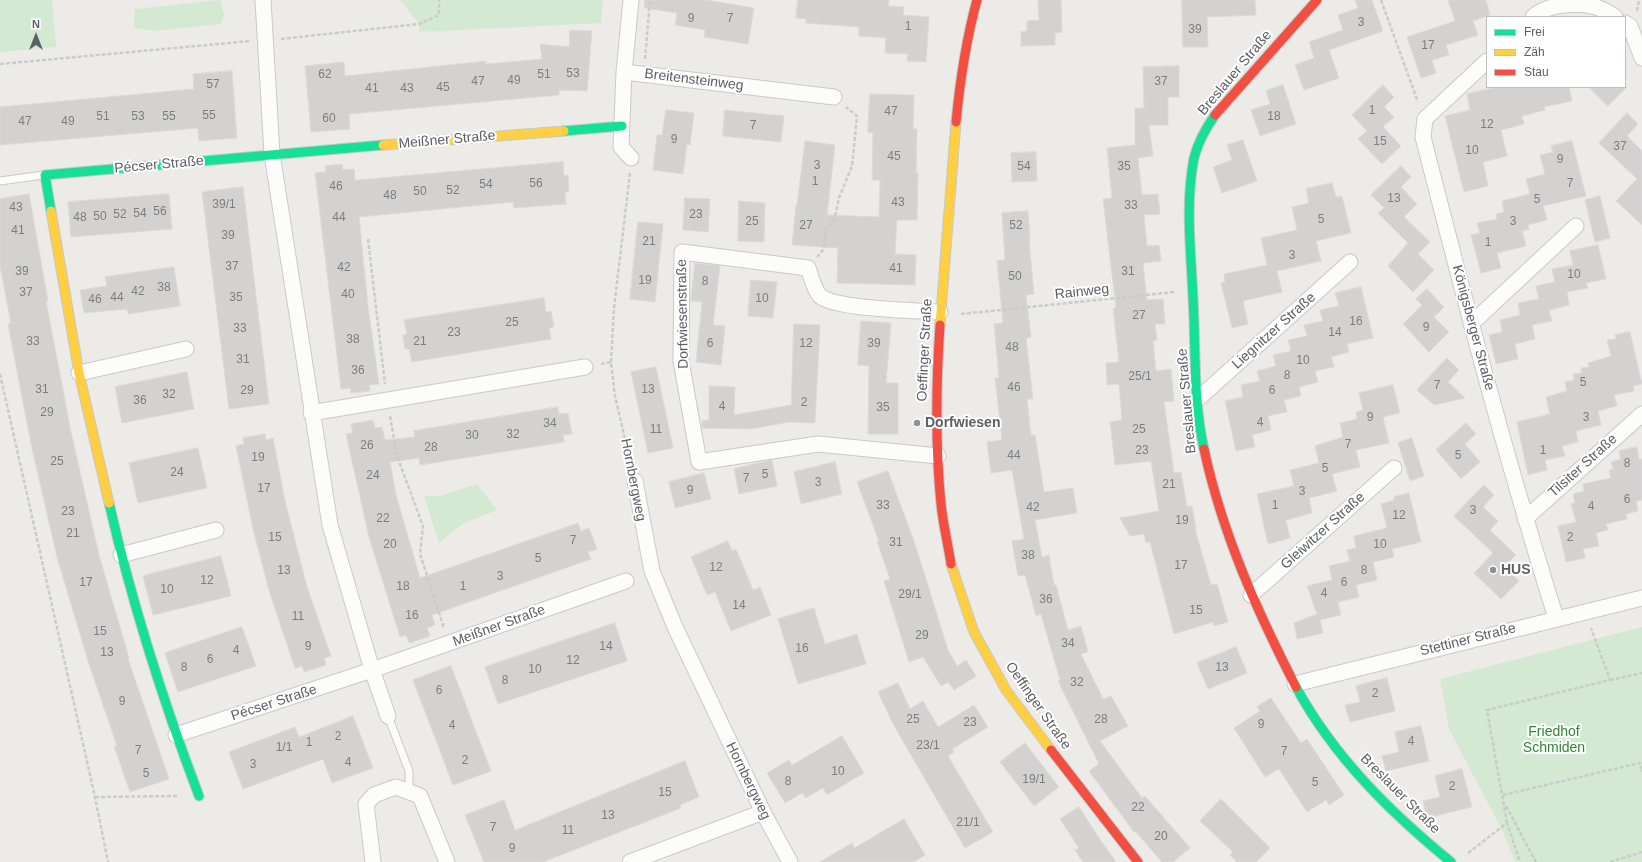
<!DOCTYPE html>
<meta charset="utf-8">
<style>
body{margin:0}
#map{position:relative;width:1642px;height:862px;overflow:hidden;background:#ecebe7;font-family:Arial,sans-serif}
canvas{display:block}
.legend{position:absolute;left:1486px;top:16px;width:140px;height:72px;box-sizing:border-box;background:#fff;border:1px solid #bebfc1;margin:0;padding:5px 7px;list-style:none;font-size:12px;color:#5c6065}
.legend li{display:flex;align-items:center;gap:8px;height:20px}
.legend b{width:20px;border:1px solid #bebfc1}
.north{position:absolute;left:16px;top:16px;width:40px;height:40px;-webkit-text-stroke:3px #fff;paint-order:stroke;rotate:0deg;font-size:11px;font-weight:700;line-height:16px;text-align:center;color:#5c6065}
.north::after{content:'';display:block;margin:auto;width:14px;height:18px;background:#5c6065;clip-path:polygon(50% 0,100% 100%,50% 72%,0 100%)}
</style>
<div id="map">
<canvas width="1642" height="862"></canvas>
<ul class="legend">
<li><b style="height:5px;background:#16e098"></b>Frei</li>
<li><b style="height:5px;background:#ffcf43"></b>Zäh</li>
<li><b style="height:5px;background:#f24e42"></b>Stau</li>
</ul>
<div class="north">N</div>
</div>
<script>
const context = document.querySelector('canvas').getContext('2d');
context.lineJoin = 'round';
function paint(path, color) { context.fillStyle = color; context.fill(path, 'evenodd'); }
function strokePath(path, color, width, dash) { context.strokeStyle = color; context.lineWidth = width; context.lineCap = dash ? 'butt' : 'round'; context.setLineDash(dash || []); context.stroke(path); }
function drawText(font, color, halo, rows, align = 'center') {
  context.font = font + ' Arial,sans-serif'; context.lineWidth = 4; context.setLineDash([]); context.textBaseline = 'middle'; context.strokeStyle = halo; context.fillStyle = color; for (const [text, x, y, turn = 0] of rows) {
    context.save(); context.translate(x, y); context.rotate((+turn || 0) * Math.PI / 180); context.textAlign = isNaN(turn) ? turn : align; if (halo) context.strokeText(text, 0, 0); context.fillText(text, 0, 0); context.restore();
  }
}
const green = new Path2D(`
 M0 0H52L56 47 0 52Z
 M220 0 224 15 221 24 155 31 134 28 135 9Z
 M400 0H603L601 23 419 32V24Z
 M477 484 497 510 462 524 439 543 424 496H441Z
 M1642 627V862H1515L1502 830 1449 729 1440 679Z`);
const building = new Path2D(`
 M645 0H706L754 8 748 44 704 37 705 30 675 25 677 13 645 8Z
 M798 0H889L888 6 904 7 903 15 929 17 926 62 907 61 908 54 885 53 886 38 859 36V27L806 23V19L796 18Z
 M1038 0H1061L1062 32 1055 33V45L1021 46V32L1027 31V21L1039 20Z
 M1182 0H1255L1256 15 1207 17 1208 47H1183Z
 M1355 0H1372L1383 31 1329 50 1339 78 1304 90 1295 65 1314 58 1309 42 1343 30 1338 15 1358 8Z
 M1448 0H1486L1490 15 1473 21 1478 35 1446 45 1449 55 1432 60 1436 73 1421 78 1407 37 1455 21Z
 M570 30 592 31 587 91 559 90V95L349 114 350 129 311 132 305 66 344 62 345 76 486 61V64L542 59 540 44 569 47Z
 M1179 66V97H1168V125H1149L1153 156 1138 158 1142 195 1158 194 1160 214 1144 215 1147 246 1159 245 1161 261 1143 263 1147 300 1163 299 1165 324H1155L1157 340 1153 341 1156 371 1171 369 1174 401 1164 402 1174 473 1181 472 1187 507 1192 506 1196 529H1195L1211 585 1217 584 1228 622 1214 626 1213 622 1174 634 1150 542 1146 543 1144 534 1130 536 1120 518 1159 511 1151 461 1115 465 1110 422 1122 420 1119 384 1107 385 1106 363 1119 362 1113 308H1116L1103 199 1112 198 1107 148 1135 145V108H1144L1143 67Z
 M232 71 237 138 199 141 198 128 0 145V107L194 89 193 74Z
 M1283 85 1296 124 1260 136 1251 110 1270 104 1266 91Z
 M1383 85 1394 97 1384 107 1394 117 1383 127 1401 146 1382 164 1358 139 1367 131 1352 115Z
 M1497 87H1569L1572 101 1544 107 1545 110 1522 116 1524 124 1501 130 1507 156 1483 162 1488 186 1464 192 1445 116 1470 110 1467 94Z
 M1589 87H1627L1608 106Z
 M870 94 914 95 913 129H917L916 173H918L917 220H897L895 254 916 255 915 285 837 283 838 248 792 245 796 205H797L805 141 835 145 827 215 879 217 880 180H872L873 133 868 132Z
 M666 110 694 113 690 145 687 144 683 174 653 170 657 135H662Z
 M725 110 784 116 781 142 723 136Z
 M1627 113 1638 124 1627 136 1642 151V225L1616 201 1637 179 1599 143Z
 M1243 140 1257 181 1222 193 1213 167 1232 160 1227 145Z
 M1572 141 1586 196 1543 206 1547 220 1528 225 1529 229 1522 231 1526 246 1497 253 1501 268 1481 273 1471 235 1480 233 1477 223 1497 219 1496 214 1504 212 1502 201 1530 194 1526 179 1545 174 1540 155 1553 152 1551 146Z
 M1036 152 1037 181 1012 182 1011 153Z
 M563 162 564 176 568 175 569 192H565L566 204 514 208 513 202 359 217 368 306 379 384 369 385 370 391 351 393 350 388 341 389 315 173 326 172 325 166 342 164 343 170 354 169 355 180Z
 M1401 166 1411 177 1401 187 1417 204 1404 217 1430 242 1418 254 1434 270 1413 292 1388 266 1408 243 1378 213 1384 208 1371 195Z
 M1332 183 1336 197 1342 196 1351 233 1316 241 1321 261 1277 271 1282 292 1243 301 1248 324 1232 328 1221 283 1225 282 1224 274 1267 265 1261 238 1297 230 1292 207 1309 203 1306 189Z
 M243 187 269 404 229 409 202 192Z
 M29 194 48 301H46L71 432 99 555 129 658 128 659 169 779 130 792 114 746H117L89 664 57 557 31 444 8 324 11 323 0 266V199Z
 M169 194 172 229 71 237 68 202Z
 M1600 196 1610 238 1595 242 1585 200Z
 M685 198 710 199 708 232 683 230Z
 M739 201 765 203 764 242 738 241Z
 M1028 211 1030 240H1029L1034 294 1026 295 1031 337 1026 338 1033 399H1027L1031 435H1035L1044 492 1073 488 1077 513 1035 520 1042 557 1049 555 1054 585H1056L1068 630 1081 626 1088 652 1081 654 1103 699 1111 696 1128 726 1100 741 1142 798 1145 796 1190 848 1173 862H1162L1135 831 1134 832 1089 771 1099 764 1058 681 1060 680 1041 614 1036 616 1025 575 1018 576 1012 541 1024 539 1012 470 991 473 987 442 1002 440 995 378H999L994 324 1003 323 997 261 1005 260 1002 213Z
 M638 222 663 224 655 302 630 299Z
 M1598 245 1606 279 1586 283 1588 288 1567 292 1569 305 1549 310 1552 321 1532 325 1535 339 1515 344 1518 359 1496 364 1489 335 1502 332 1500 320 1520 315 1518 303 1539 299 1536 286 1555 282 1552 269 1573 265 1570 251Z
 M695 263 720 266 713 325 725 326 721 365 696 362 702 302 691 301Z
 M174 267 180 306 128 314 127 309 84 313 80 290 107 286 105 277Z
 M751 280 777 282 773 318 748 316Z
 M1361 287 1373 338 1347 344 1349 352 1331 357 1334 367 1315 371 1318 382 1299 387 1301 396 1284 400 1287 412 1268 416 1271 430 1252 435 1255 447 1236 451 1225 401 1243 397 1241 385 1260 381 1257 371 1276 366 1273 355 1291 351 1288 340 1307 336 1304 325 1323 321 1320 310 1339 306 1335 293Z
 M1427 289 1444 307 1434 317 1449 332 1429 352 1403 324 1422 305 1416 299Z
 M544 298 546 312 551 311 554 327 549 328 551 339 412 362 409 349H405L403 335 407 334 404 320Z
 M861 321 891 323 886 383H898V434H868L869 366 858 365Z
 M794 324 820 325 815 423 789 422 751 429 702 428V421L709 420V386L735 387 734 415 791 405Z
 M1630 332 1642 384 1633 386 1634 391 1614 395 1617 406 1598 411 1601 425 1576 431 1578 442 1562 446 1565 456 1545 460 1547 470 1528 475 1517 422 1550 414 1546 397 1567 391 1565 382 1574 380 1573 374 1582 373 1581 368 1589 367 1588 363 1611 356 1607 340 1616 339 1615 335Z
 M1447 358 1459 370 1448 382 1465 398 1434 405 1417 390Z
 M656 367 673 448 648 453 631 372Z
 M187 372 194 409 122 423 115 387Z
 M1393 385 1400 413 1383 417 1389 443 1356 450 1360 467 1332 474 1337 491 1309 498 1312 513 1286 520 1290 538 1268 544 1257 494 1294 486 1290 470 1319 463 1315 446 1343 437 1340 423 1357 419 1356 412 1363 410 1359 393Z
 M558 407 559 414 568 413 572 434 563 435 564 442 420 465 419 458 390 462 396 495 420 578 578 523 581 531 589 528 597 549 588 552 591 559 432 615 435 625 427 628 430 636 409 643 406 635 400 637 369 537 346 434 353 433 351 424 373 420 375 428 382 427 385 440 415 437 414 431Z
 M1466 423 1476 434 1465 444 1480 462 1461 479 1436 450Z
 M265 434 266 440 273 438 285 501 307 587 331 656 324 658 326 665 304 672 302 666 295 668 270 594 253 529 236 446 244 444 243 438Z
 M1412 438 1424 476 1410 481 1398 443Z
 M1637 447 1639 459H1642V500L1636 501 1638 511 1626 514 1627 519 1606 524 1608 530 1596 533 1599 546 1583 549 1585 558 1566 562 1558 526 1576 522 1571 504 1575 503 1573 494 1584 491 1583 484 1611 478 1609 470 1613 469 1611 462 1621 459 1619 451Z
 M198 448 207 488 138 503 129 463Z
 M772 460 777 486 739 494 734 469Z
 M835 462 842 494 801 504 794 472Z
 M888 471 915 544 948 650 957 666 966 660 976 676 954 690 948 682 941 686 923 657 909 662 884 581 890 579 877 541H879L857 482Z
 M704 473 711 499 675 508 669 482Z
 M1484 485 1494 495 1483 507 1498 521 1490 530 1516 555 1504 566 1519 581 1501 599 1474 573 1493 553 1454 516Z
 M1409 493 1421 542 1392 549 1394 557 1373 562 1377 580 1356 585 1359 597 1338 602 1341 615 1320 620 1323 633 1297 639 1294 623 1317 614 1307 586 1332 580 1329 566 1350 561 1347 550 1356 548 1354 536 1387 528 1381 504 1394 500V497Z
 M728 541 732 551 736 549 753 590 760 587 771 615 731 631 715 592 707 595 691 557Z
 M221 556 231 596 153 615 143 576Z
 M814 608 825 644 857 634 866 664 798 684 778 619Z
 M615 623 627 661 498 704 485 667Z
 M242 627 256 666 178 692 165 653Z
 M1236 647 1247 673 1208 689 1197 663Z
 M451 666 491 771 453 785 413 680Z
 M1387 678 1395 711 1350 722 1345 705 1360 702 1356 686Z
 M898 683 910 709 923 701 938 727 974 705 988 727 952 749 954 752 948 756 993 832 965 848 893 724 878 692Z
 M1271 698 1301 743 1307 739 1344 795 1329 805 1326 800 1307 812 1279 769 1265 777 1234 728 1260 711 1257 707Z
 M353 716 373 768 332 783 323 759 243 789 229 752 295 727 299 737Z
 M1421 726 1429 761 1386 771 1382 756 1399 752 1395 732Z
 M842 736 864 773 827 795 823 788 806 798 802 793 785 803 767 773 789 760 792 765Z
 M1025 743 1059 787 1034 806 1000 762Z
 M685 761 699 797 680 805 681 808 543 862H484L465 815 504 800 515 830Z
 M1462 769 1472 807 1427 818 1423 801 1440 797 1435 776Z
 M1221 799 1270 848 1256 862H1237L1230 855 1233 852 1200 821Z
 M1079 807 1099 838 1116 862H1083L1075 850 1079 848 1060 819Z
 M904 819 925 855 913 862H820L852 843 854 848Z`);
const path = new Path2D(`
 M1381 0 1418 102
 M1637 11 1639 0
 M281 39 419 24 439 15V0
 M645 59 650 0
 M0 64 251 41
 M630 173 614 308 611 362 615 396 631 465
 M368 239 385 384
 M817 257 824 249 826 228 834 222 839 198 852 166 857 116 846 107
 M961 314 1175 292
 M601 364 611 362
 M0 374 95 797 108 862
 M390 416 397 456 423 526 420 554 444 628
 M1610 680 1642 673
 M1642 768V774
 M1503 795 1640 763 1641 768
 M95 797 179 796
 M1506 806 1536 862
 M1507 823 1487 710 1610 680 1591 628
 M1468 853 1507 823 1520 862
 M1610 862 1642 852`);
const lane = new Path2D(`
 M0 181 43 175
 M388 716 409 771V792`);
const street = new Path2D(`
 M263 0 272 154 330 525 372 670 388 716
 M631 0 624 72 621 147 631 158
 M1533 17C1548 3 1583 1 1601 9 1606 11 1611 14 1615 17
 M1625 23 1630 26 1642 58
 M1487 61 1425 119 1423 137C1464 298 1506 459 1556 618
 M624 72 834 97
 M1471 324 1576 226
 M79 373 186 349
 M1198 399 1350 262
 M311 413 585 367
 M938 456 818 444 699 462 681 361 682 252 808 268C811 276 814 290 820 296 835 309 917 311 940 312
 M635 481 652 571 675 627 763 812 790 862
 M1525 519 1642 414
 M121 555 216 530
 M1251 595 1394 468
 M1295 684 1642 598
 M176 735 372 670 626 581
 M373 862 366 804 374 795 396 787 420 796 447 862
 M630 862 763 812`);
const fast = new Path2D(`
 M564 131 622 126
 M51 211 45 175 383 145
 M1204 449C1193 400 1196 348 1193 298 1191 251 1185 204 1194 158 1198 142 1206 128 1215 115
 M109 503C132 603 163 701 199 796
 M1296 687C1334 757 1390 812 1451 862`);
const slow = new Path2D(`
 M383 145 564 131
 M51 211 79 373 109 503
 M940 325 956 122
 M951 564 974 632 1006 690 1051 750`);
const jam = new Path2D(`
 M1215 115 1317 0
 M956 122C960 81 966 40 977 0
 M940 325C936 384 935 444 941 504 943 524 948 544 951 564
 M1204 449C1222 533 1257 611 1296 687
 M1051 750 1138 862`);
const markers = [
 [917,423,4,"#8e9192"],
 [1493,570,4,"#8e9192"]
];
const numberNames = [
 ["9",691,19],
 ["7",730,19],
 ["3",1361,23],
 ["1",908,27],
 ["39",1195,30],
 ["17",1428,46],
 ["53",573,74],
 ["62",325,75],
 ["51",544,75],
 ["49",514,81],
 ["47",478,82],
 ["37",1161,82],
 ["57",213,85],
 ["45",443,88],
 ["41",372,89],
 ["43",407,89],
 ["1",1372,111],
 ["47",891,112],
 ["55",209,116],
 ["51",103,117],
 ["53",138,117],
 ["55",169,117],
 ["18",1274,117],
 ["60",329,119],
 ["47",25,122],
 ["49",68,122],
 ["12",1487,125],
 ["7",753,126],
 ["9",674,140],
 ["15",1380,142],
 ["37",1620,147],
 ["10",1472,151],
 ["45",894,157],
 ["9",1560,160],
 ["3",817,166],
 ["54",1024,167],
 ["35",1124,167],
 ["1",815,182],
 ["56",536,184],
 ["7",1570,184],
 ["54",486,185],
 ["46",336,187],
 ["52",453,191],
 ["50",420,192],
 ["48",390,196],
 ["13",1394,199],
 ["5",1537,200],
 ["43",898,203],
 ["39/1",224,205],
 ["33",1131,206],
 ["43",16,208],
 ["56",160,212],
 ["54",140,214],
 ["52",120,215],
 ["23",696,215],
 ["50",100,217],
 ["48",80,218],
 ["44",339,218],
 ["5",1321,220],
 ["25",752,222],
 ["3",1513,222],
 ["27",806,226],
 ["52",1016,226],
 ["41",18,231],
 ["39",228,236],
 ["21",649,242],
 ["1",1488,243],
 ["3",1292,256],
 ["37",232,267],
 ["42",344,268],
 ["41",896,269],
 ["39",22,272],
 ["31",1128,272],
 ["10",1574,275],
 ["50",1015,277],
 ["19",645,281],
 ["8",705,282],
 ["38",164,288],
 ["42",138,292],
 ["37",26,293],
 ["40",348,295],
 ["44",117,298],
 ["35",236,298],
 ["10",762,299],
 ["46",95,300],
 ["27",1139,316],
 ["16",1356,322],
 ["25",512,323],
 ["9",1426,328],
 ["33",240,329],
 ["23",454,333],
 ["14",1335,333],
 ["38",353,340],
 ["33",33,342],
 ["21",420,342],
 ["6",710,344],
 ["12",806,344],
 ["39",874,344],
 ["48",1012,348],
 ["31",243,360],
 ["10",1303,361],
 ["36",358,371],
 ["8",1287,376],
 ["25/1",1140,377],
 ["5",1583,383],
 ["7",1437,386],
 ["46",1014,388],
 ["31",42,390],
 ["13",648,390],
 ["29",247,391],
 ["6",1272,391],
 ["32",169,395],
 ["36",140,401],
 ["2",804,403],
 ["4",722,407],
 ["35",883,408],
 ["29",47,413],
 ["9",1370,418],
 ["3",1586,418],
 ["4",1260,423],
 ["34",550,424],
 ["11",656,430],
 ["25",1139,430],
 ["32",513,435],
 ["30",472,436],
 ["7",1348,445],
 ["26",367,446],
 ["28",431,448],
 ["23",1142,451],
 ["1",1543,451],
 ["44",1014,456],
 ["5",1458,456],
 ["19",258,458],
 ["25",57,462],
 ["8",1627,464],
 ["5",1325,469],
 ["24",177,473],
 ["5",765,475],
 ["24",373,476],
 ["7",746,479],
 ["3",818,483],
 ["21",1169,485],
 ["17",264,489],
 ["9",690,491],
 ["3",1302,492],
 ["6",1627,500],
 ["33",883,506],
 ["1",1275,506],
 ["4",1591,507],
 ["42",1033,508],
 ["3",1473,511],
 ["23",68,512],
 ["12",1399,516],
 ["22",383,519],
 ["19",1182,521],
 ["21",73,534],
 ["15",275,538],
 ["2",1570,538],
 ["7",573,541],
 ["31",896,543],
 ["20",390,545],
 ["10",1380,545],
 ["38",1028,556],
 ["5",538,559],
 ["17",1181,566],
 ["12",716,568],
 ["13",284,571],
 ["8",1364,571],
 ["3",500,577],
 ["12",207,581],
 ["17",86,583],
 ["6",1344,583],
 ["18",403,587],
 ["1",463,587],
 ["10",167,590],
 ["4",1324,594],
 ["29/1",910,595],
 ["36",1046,600],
 ["14",739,606],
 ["15",1196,611],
 ["16",412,616],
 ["11",298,617],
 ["15",100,632],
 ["29",922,636],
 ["34",1068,644],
 ["9",308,647],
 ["14",606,647],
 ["16",802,649],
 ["4",236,651],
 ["13",107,653],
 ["6",210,660],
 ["12",573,661],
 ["8",184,668],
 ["13",1222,668],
 ["10",535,670],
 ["8",505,681],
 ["32",1077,683],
 ["6",439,691],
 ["2",1375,694],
 ["9",122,702],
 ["25",913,720],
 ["28",1101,720],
 ["23",970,723],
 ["9",1261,725],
 ["4",452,726],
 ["2",338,737],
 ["4",1411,742],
 ["1",309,743],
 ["23/1",928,746],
 ["1/1",284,748],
 ["7",138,751],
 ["7",1284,752],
 ["2",465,761],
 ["4",348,763],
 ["3",253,765],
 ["10",838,772],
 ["5",146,774],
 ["19/1",1034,780],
 ["8",788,782],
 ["5",1315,783],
 ["2",1452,787],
 ["15",665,793],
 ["22",1138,808],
 ["13",608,816],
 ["21/1",968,823],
 ["7",493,828],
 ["11",568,831],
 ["20",1161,837],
 ["9",512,849]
];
const streetNames = [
 ["Breslauer Straße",1235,73,-50],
 ["Breitensteinweg",694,80,7],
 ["Meißner Straße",447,140,-5],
 ["Pécser Straße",159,165,-5],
 ["Rainweg",1082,292,-6],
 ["Dorfwiesenstraße",683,314,-91],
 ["Königsberger Straße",1473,328,75],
 ["Liegnitzer Straße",1274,331,-42],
 ["Oeffinger Straße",925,350,-87],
 ["Breslauer Straße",1187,401,-95],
 ["Tilsiter Straße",1583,466,-42],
 ["Hornbergweg",633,480,79],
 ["Gleiwitzer Straße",1323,531,-42],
 ["Meißner Straße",499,626,-20],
 ["Stettiner Straße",1468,640,-14],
 ["Pécser Straße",274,703,-18],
 ["Oeffinger Straße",1038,706,55],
 ["Hornbergweg",748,781,64],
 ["Breslauer Straße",1400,794,45]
];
const poiNames = [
 ["Dorfwiesen",925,423],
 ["HUS",1501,570]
];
const parkNames = [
 ["Friedhof",1554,732],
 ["Schmiden",1554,748]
];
paint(green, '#d4e9d1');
paint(building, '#d3d2d0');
strokePath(building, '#dcdad6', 1);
strokePath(lane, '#c9c9c9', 9);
strokePath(street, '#c9c9c9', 17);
strokePath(fast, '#c7c8c7', 11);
strokePath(slow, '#c7c8c7', 11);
strokePath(jam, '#c7c8c7', 11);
strokePath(path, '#c8cdca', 2.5, [4, 2]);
strokePath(lane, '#fcfcfb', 7);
strokePath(street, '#fcfcfb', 15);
strokePath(fast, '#16e098', 9);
strokePath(slow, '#ffcf43', 9);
strokePath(jam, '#f24e42', 9);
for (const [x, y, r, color] of markers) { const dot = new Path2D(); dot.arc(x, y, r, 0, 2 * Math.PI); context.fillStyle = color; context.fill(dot); strokePath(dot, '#fff', 1.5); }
drawText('12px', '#7b7e81', null, numberNames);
drawText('14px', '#5c6065', '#fff', streetNames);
drawText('bold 14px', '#5c6065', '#fff', poiNames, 'left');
drawText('14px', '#318733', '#fff', parkNames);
</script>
